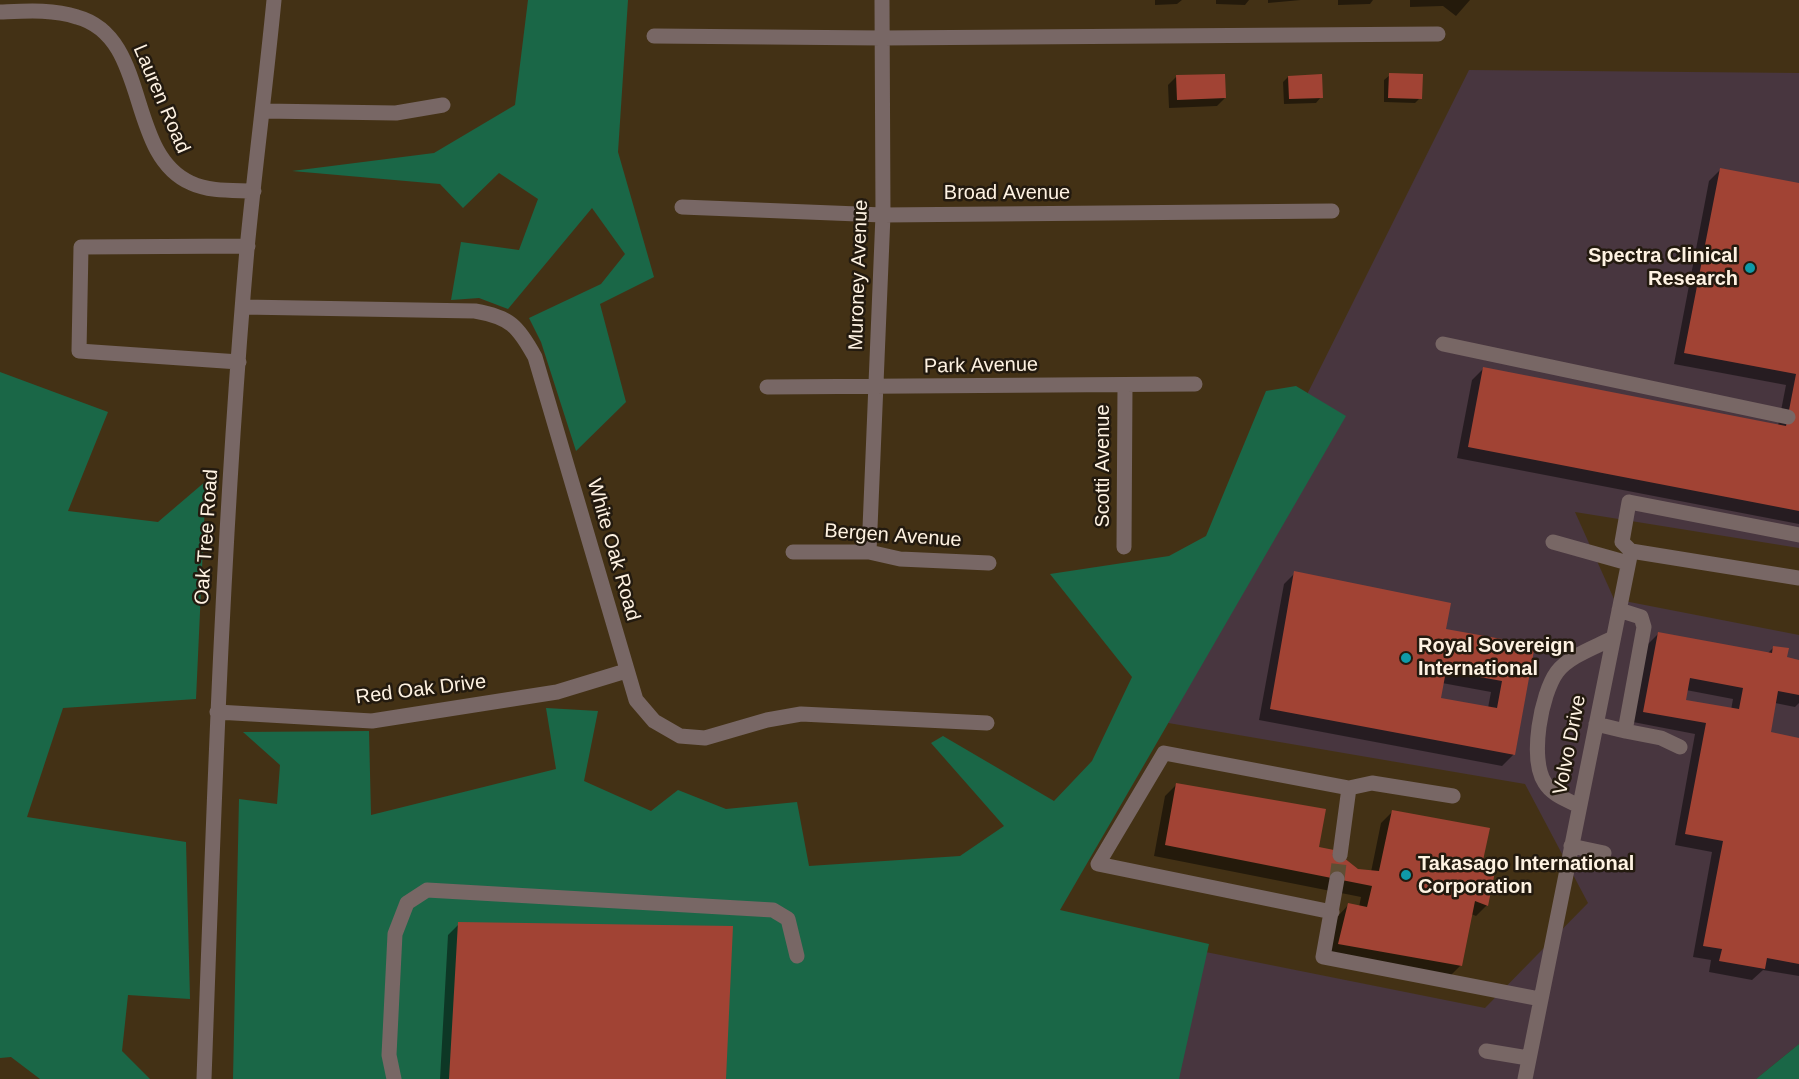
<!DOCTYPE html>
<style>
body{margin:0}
canvas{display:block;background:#433115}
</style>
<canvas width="1799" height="1079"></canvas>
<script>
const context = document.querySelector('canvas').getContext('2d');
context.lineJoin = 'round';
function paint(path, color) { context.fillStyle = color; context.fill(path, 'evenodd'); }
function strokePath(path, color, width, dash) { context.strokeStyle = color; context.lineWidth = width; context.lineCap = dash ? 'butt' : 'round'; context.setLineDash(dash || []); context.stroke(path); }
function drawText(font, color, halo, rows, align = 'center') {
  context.font = font + ' Arial,sans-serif'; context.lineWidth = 5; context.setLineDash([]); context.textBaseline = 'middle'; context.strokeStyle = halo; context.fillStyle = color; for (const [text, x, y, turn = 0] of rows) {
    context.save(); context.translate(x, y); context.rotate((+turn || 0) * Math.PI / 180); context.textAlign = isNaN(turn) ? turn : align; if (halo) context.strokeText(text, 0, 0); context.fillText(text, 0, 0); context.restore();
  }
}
const industrial = new Path2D(`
 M1469 70 1799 73V548L1575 512 1614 599 1799 635V1044L1756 1079H966L1046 920 1485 1008 1588 903 1525 784 1145 719Z`);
const green = new Path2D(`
 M528 0H628L618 152 654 277 600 304 626 402 576 451 541 342 529 318 601 284 625 254 592 208 508 309 479 298 451 300 461 242 519 250 538 199 499 173 463 208 440 184 292 171 434 153 515 105Z
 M0 372 108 412 68 511 158 522 206 481 196 699 63 708 27 817 186 842 190 999 128 995 122 1051 150 1079H40L11 1057 0 1058Z
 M1296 386 1346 416 1060 910 1209 944 1179 1079H233L239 799 277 804 280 765 243 732 369 731 371 815 556 769 546 708 598 711 584 781 651 811 678 790 726 809 797 802 809 866 960 856 1004 826 931 743 943 736 1054 801 1092 761 1132 677 1050 574 1169 556 1206 536 1266 391Z
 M1799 1044V1079H1756Z`);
const shadow = new Path2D(`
 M1155 0H1182L1177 4 1155 5Z
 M1216 0H1249L1245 5 1216 4Z
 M1268 0H1301L1268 3Z
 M1338 0H1373L1370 4 1338 5Z
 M1410 0H1470L1456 16 1443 6 1410 7Z
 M1390 75 1420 98 1415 103 1384 102V80Z
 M1176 77 1225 98 1217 106 1169 108 1168 85Z
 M1288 77 1321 97 1316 103 1284 104 1283 82Z
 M1720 170 1799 185V524L1457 458 1472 380 1483 369 1778 426 1786 385 1674 364 1709 181Z
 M1295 573 1444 630 1533 646 1513 755 1502 766 1259 720 1284 584ZM1442 683 1491 692 1488 708 1440 699Z
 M1658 634 1767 654 1774 647 1785 659 1799 661V703L1795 707 1775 703 1769 734 1799 739V976L1763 970 1752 980 1709 972 1711 960 1693 957 1712 852 1675 845 1695 734 1633 722 1647 645ZM1686 690 1733 699 1731 710 1684 701Z
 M1176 785 1317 849 1358 871 1371 872 1381 823 1392 812 1480 866 1487 905 1476 916 1471 914 1461 965 1450 976 1327 955 1338 916 1349 904 1359 907 1361 897 1154 856 1165 796Z
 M459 924 724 1079H440L448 935Z`);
const building = new Path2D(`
 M1389 73 1423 74 1422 99 1388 98Z
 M1225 74 1226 98 1177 100 1176 75Z
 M1322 74 1323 98 1289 99 1288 76Z
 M1720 168 1799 183V511L1468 447 1483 367 1786 426 1796 374 1684 353Z
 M1294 571 1451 603 1446 629 1535 645 1515 755 1270 709ZM1446 671 1502 681 1497 708 1441 698Z
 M1658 632 1772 653 1773 646 1789 648 1787 657 1799 660V695L1778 691 1771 732 1799 738V964L1767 958 1765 969 1719 961 1722 949 1703 946 1723 841 1685 834 1706 723 1643 712ZM1690 678 1743 688 1739 709 1686 700Z
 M1176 783 1326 809 1319 847 1334 850 1358 869 1379 871 1392 810 1490 828 1482 865 1496 867 1488 906 1475 901 1462 966 1338 944 1348 903 1367 907 1372 886 1165 845Z
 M458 922 733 926 726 1079H449Z`);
const minorTunnel = new Path2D(`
 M1337 879 1340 855`);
const minor = new Path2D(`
 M0 12C26 11 52 9 77 17 151 37 125 154 191 183 210 192 234 190 254 191
 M654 36 882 38 1438 34
 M263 111 396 113 443 105
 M682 207 883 215 1332 211
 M243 307 475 311C510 317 518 326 535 357L636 700 654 721 680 736 705 738 767 720 801 714 987 723
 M1443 344 1788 417
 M239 362 79 351 81 247 248 246
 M767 387 1195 384
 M1553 542 1628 563
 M1124 547 1125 386
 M1631 551 1622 542 1629 502 1799 535
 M793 552H869L900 559 989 563
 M869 552 883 215 882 0
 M217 712 372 721 557 692 626 671
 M1596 724 1625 731 1644 627 1641 617 1619 610
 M1625 731 1661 738 1680 747
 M1579 806C1568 800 1552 795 1545 783 1529 759 1541 694 1557 672 1569 656 1596 647 1613 638
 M1571 846 1604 853
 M1340 855 1349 788
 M1337 879 1323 957 1540 999
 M1332 912 1098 864 1164 753 1349 788 1372 783 1453 796
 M1486 1051 1528 1058
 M204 1079C214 802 223 525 247 249 255 166 266 83 274 0
 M394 1079 389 1055 395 934 407 903 427 890 773 910 788 919 797 956
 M1525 1079 1631 551 1799 578`);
const markers = [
 [1750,268,6,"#0f9aa8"],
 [1406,658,6,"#0f9aa8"],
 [1406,875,6,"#0f9aa8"]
];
const streetNames = [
 ["Lauren Road",161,99,67],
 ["Broad Avenue",1007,193],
 ["Muroney Avenue",859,275,-88],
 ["Park Avenue",981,366,-1],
 ["Scotti Avenue",1103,466,-90],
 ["Bergen Avenue",893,536,4],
 ["Oak Tree Road",207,537,-86],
 ["White Oak Road",613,550,74],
 ["Red Oak Drive",421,690,-7],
 ["Volvo Drive",1570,745,-79]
];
const poiNames = [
 ["Spectra Clinical",1738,256,"right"],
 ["Research",1738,279,"right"],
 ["Royal Sovereign",1418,646],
 ["International",1418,669],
 ["Takasago International",1418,864],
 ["Corporation",1418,887]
];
paint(industrial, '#48363f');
paint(green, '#1a6747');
paint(shadow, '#0007');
paint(building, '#a14334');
strokePath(minorTunnel, '#5f4e34', 15, [15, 8]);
strokePath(minor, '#786765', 15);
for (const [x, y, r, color] of markers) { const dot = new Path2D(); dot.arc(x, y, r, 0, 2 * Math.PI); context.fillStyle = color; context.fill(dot); strokePath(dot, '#231a0f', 2); }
drawText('20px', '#fef2e2', '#231a0f', streetNames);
drawText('bold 20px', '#fef2e2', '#231a0f', poiNames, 'left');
</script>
